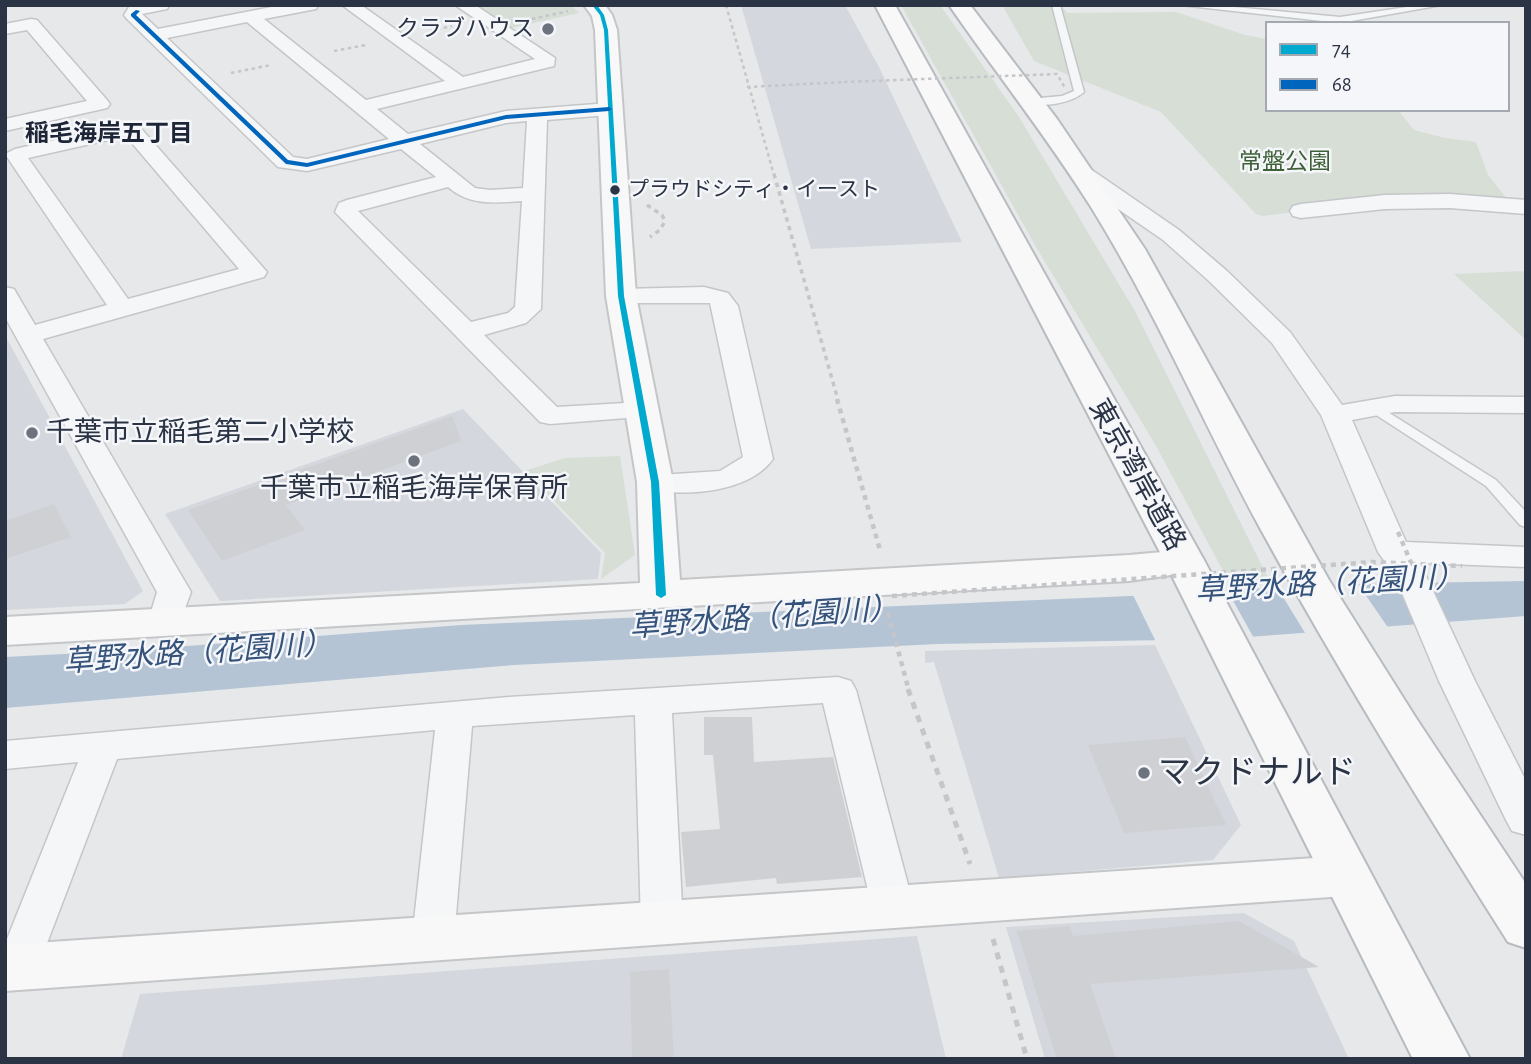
<!DOCTYPE html>
<meta charset="utf-8">
<style>
body{margin:0}
#map{position:relative;width:1531px;height:1064px;overflow:hidden;background:#e6e8ea;font-family:"Alegreya Sans",sans-serif}
canvas{display:block}
.frame{position:absolute;inset:0;border:7px solid #2b3445;pointer-events:none}
.legend{position:absolute;left:1265px;top:21px;width:245px;height:91px;box-sizing:border-box;background:#f4f6f9;border:2px solid #a4a8b1;margin:0;padding:9px 12px;list-style:none;font-size:21px;color:#2b3445}
.legend li{display:flex;align-items:center;gap:14px;height:35px}
.legend b{width:35px;border:2px solid #a4a8b1}
</style>
<div id="map">
<canvas width="1531" height="1064"></canvas>
<div class="frame"></div>
<ul class="legend">
<li><b style="height:9px;background:#00a9ce"></b>74</li>
<li><b style="height:9px;background:#0065bd"></b>68</li>
</ul>
</div>
<script>
const context = document.querySelector('canvas').getContext('2d');
context.lineJoin = 'round';
function paint(path, color) { context.fillStyle = color; context.fill(path, 'evenodd'); }
function strokePath(path, color, width, dash) { context.strokeStyle = color; context.lineWidth = width; context.lineCap = dash ? 'butt' : 'round'; context.setLineDash(dash || []); context.stroke(path); }
function drawText(font, color, halo, rows, align = 'center') {
  context.font = font + ' "Alegreya Sans","Noto Sans JP",sans-serif'; context.lineWidth = 5; context.setLineDash([]); context.textBaseline = 'middle'; context.strokeStyle = halo; context.fillStyle = color; for (const [text, x, y, turn = 0] of rows) {
    context.save(); context.translate(x, y); context.rotate((+turn || 0) * Math.PI / 180); context.textAlign = isNaN(turn) ? turn : align; if (halo) context.strokeText(text, 0, 0); context.fillText(text, 0, 0); context.restore();
  }
}
const built = new Path2D(`
 M741 5H845L880 69 962 242 811 249Z
 M5 335 143 591 125 604 5 610Z
 M463 409 601 553 598 579 220 601 165 514Z
 M1155 645 1241 825 1213 860 999 878 934 662 925 663V651Z
 M1244 913 1294 941 1349 1059H1045L1006 927Z
 M917 936 946 1059H121L140 994Z`);
const green = new Path2D(`
 M475 5H571L579 13 511 28Z
 M901 5H940L1019 117 1136 313 1269 580H1228L1155 444 1036 247Z
 M1002 5H1061L1067 13 1176 12 1245 35 1267 39V110H1398L1414 130 1445 138 1476 142 1488 175 1511 204 1429 195 1263 216 1256 214 1161 112 1034 61Z
 M1526 271V340L1454 274Z
 M620 456 635 555 601 579 605 553 525 471 565 458Z`);
const water = new Path2D(`
 M1526 581V616L1222 639 937 644 514 665 5 708V657L122 651 461 625 1222 592 1298 585Z`);
const pier = new Path2D(`
 M1356 581 1389 629 1307 636 1275 584Z
 M1226 588 1255 640 1157 644 1132 593Z`);
const building = new Path2D(`
 M452 416 461 441 286 505 305 530 222 561 188 510Z
 M54 504 71 537 5 559V521Z
 M704 717H752L754 762 833 757 862 877 777 884 776 878 686 887 681 832 720 829 713 755H704Z
 M1185 737 1226 825 1124 833 1088 745Z
 M1239 921 1319 967 1090 984 1116 1059H1057L1017 931 1070 926 1073 936Z
 M669 969 674 1059H632L630 972Z`);
const pathFar3 = new Path2D(`
 M726 5 774 175
 M532 19 568 11
 M430 31 452 26
 M334 51 366 45
 M231 73 271 65
 M747 87 844 82`);
const pathFar2 = new Path2D(`
 M774 174 838 400
 M647 205 662 215 665 221 660 230 650 237`);
const pathFar1 = new Path2D(`
 M837 399 880 550
 M888 613 909 691`);
const path = new Path2D(`
 M908 689 970 864
 M993 939 1027 1059`);
const lane = new Path2D(`
 M1052 5H1060L1084 92C1072 103 1041 109 1027 101L1029 99 1062 96 1074 91Z
 M1180 5H1213L1340 17 1420 5H1442L1340 23Z
 M1375 404 1496 480 1526 512V527L1520 525 1486 486 1370 411 1368 408Z`);
const street = new Path2D(`
 M138 5H169L167 9 142 14 158 29 282 5H318L316 9 264 19 366 100 445 81 342 5H361L463 77 535 59 455 5H475L555 58 554 66 377 109 408 134 506 111 609 103 616 105 619 109 616 113 609 115 547 120 541 309 526 323 484 335 557 407 642 402 652 404 656 410 652 416 550 424 540 422 335 212 339 203 347 200 436 177 401 149 307 171 278 167 127 19 124 15 129 7ZM247 22 389 139 307 159 293 157 167 38ZM527 121 523 188 490 190 475 188 420 144 506 123ZM448 187C470 206 495 203 522 201L515 307 508 313 471 322 358 211Z
 M31 19 37 20 107 100 110 104 107 108 5 131V119L87 101 27 30 5 34V24Z
 M131 123 138 125 267 272 264 277 43 339 191 592 177 630 165 633 153 630 148 622 157 592 5 317V287L14 289 35 325 107 305 5 154 15 149ZM126 136 239 269 128 299 28 158Z
 M1081 167 1089 168 1179 230 1227 271 1290 332 1342 405 1395 396 1526 397V413L1395 412 1352 420 1406 542 1526 547V567L1420 563 1475 681 1526 781V835L1512 831 1506 820 1439 681 1394 574 1378 552 1321 415 1272 343 1209 281 1163 240 1073 178 1070 173 1073 168Z
 M1450 194 1526 200V214L1450 208 1385 209 1301 218 1293 216 1290 211 1293 206 1301 204 1385 195Z
 M704 287 728 293 738 306 773 459C749 493 682 498 644 488L640 482 644 476 720 471 743 457 710 303H621L612 301 609 296 612 291 621 289Z
 M838 677 851 681 856 690 914 907 908 919 893 924 878 919 872 907 823 703 672 713 683 924 677 936 662 942 647 936 641 924 635 715 472 726 454 939 448 952 433 957 418 952 412 939 435 730 117 759 33 980 18 986 5 981V944L78 762 5 769V741L509 697Z`);
const secondary = new Path2D(`
 M584 5H605L612 15 617 30 636 296 673 482 680 580 1129 555 1185 550 1199 553 1205 562 1199 571 1129 581 5 645V617L640 583 637 482 606 296 595 30 592 16Z
 M1345 856 1363 862 1370 876 1363 890 1345 896 5 991V945Z`);
const highway = new Path2D(`
 M875 5H895L1205 562 1470 1059H1413L1165 562Z
 M949 5H970L1057 119 1145 249 1329 580 1416 718 1526 884V948L1508 942C1422 806 1337 669 1260 528 1202 421 1155 310 1091 207 1047 137 996 73 949 5Z`);
const pathBridgeFar1 = new Path2D(`
 M844 82 1057 74 1065 88`);
const pathBridge = new Path2D(`
 M1398 532 1412 565
 M892 596 1372 562 1462 566`);
const bus1 = new Path2D(`
 M592 5H597L604 15 608 30 624 296 659 482 666 595 661 598 656 595 651 482 618 296 604 30 600 15Z`);
const bus2 = new Path2D(`
 M136 10 140 11 136 15 288 160 307 163 506 115 609 107 612 109 609 111 506 119 307 167 286 164 131 16V14Z`);
const markers = [
 [548,29,7,"#6c737f"],
 [615,190,6,"#2b3445"],
 [32,433,7,"#6c737f"],
 [414,461,7,"#6c737f"],
 [1144,773,7,"#6c737f"]
];
const farBusnames = [
 ["プラウドシティ・イースト",628,190]
];
const farPoinames = [
 ["クラブハウス",534,29]
];
const farParknames = [
 ["常盤公園",1285,162]
];
const farNeighbourhoodnames = [
 ["稲毛海岸五丁目",109,134]
];
const poiNames = [
 ["千葉市立稲毛第二小学校",46,433],
 ["千葉市立稲毛海岸保育所",414,489,"center"]
];
const streetNames = [
 ["東京湾岸道路",1137,475,61]
];
const waterNames = [
 ["草野水路（花園川）",1330,584,-3],
 ["草野水路（花園川）",764,618,-4],
 ["草野水路（花園川）",198,653,-4]
];
const nearPoinames = [
 ["マクドナルド",1158,773]
];
paint(built, '#d4d7dd');
paint(green, '#d6ded6');
paint(water, '#b4c4d5');
paint(pier, '#e6e8ea');
paint(building, '#ced0d3');
strokePath(lane, '#c4c6c8', 3);
strokePath(street, '#c4c6c8', 3);
strokePath(secondary, '#c4c6c8', 4);
strokePath(highway, '#b8bbbf', 4);
strokePath(pathFar3, '#c5c6ca', 2.5, [3.5, 3.5]);
strokePath(pathFar2, '#c5c6ca', 3.5, [4.5, 4.5]);
strokePath(pathFar1, '#c5c6ca', 4.5, [5, 5]);
strokePath(path, '#c5c6ca', 5, [7, 7]);
paint(lane, '#f5f6f7');
paint(street, '#f5f6f7');
paint(secondary, '#f8f8f8');
paint(highway, '#f8f8f8');
strokePath(pathBridgeFar1, '#c5c6ca', 2.5, [3.5, 3.5]);
strokePath(pathBridge, '#c5c6ca', 4.5, [5, 5]);
paint(bus1, '#00a9ce');
paint(bus2, '#0065bd');
for (const [x, y, r, color] of markers) { const dot = new Path2D(); dot.arc(x, y, r, 0, 2 * Math.PI); context.fillStyle = color; context.fill(dot); strokePath(dot, '#f4f6f9', 2.5); }
drawText('21px', '#2b3445', '#f4f6f9', farBusnames, 'left');
drawText('23px', '#2b3445', '#f4f6f9', farPoinames, 'right');
drawText('23px', '#3f6138', '#f4f6f9', farParknames);
drawText('bold 24px', '#1d2536', '#f4f6f9', farNeighbourhoodnames);
drawText('28px', '#2b3445', '#f4f6f9', poiNames, 'left');
drawText('28px', '#2b3445', '#f4f6f9', streetNames);
drawText('italic 30px', '#34527a', '#f4f6f9', waterNames);
drawText('33px', '#2b3445', '#f4f6f9', nearPoinames, 'left');
</script>
